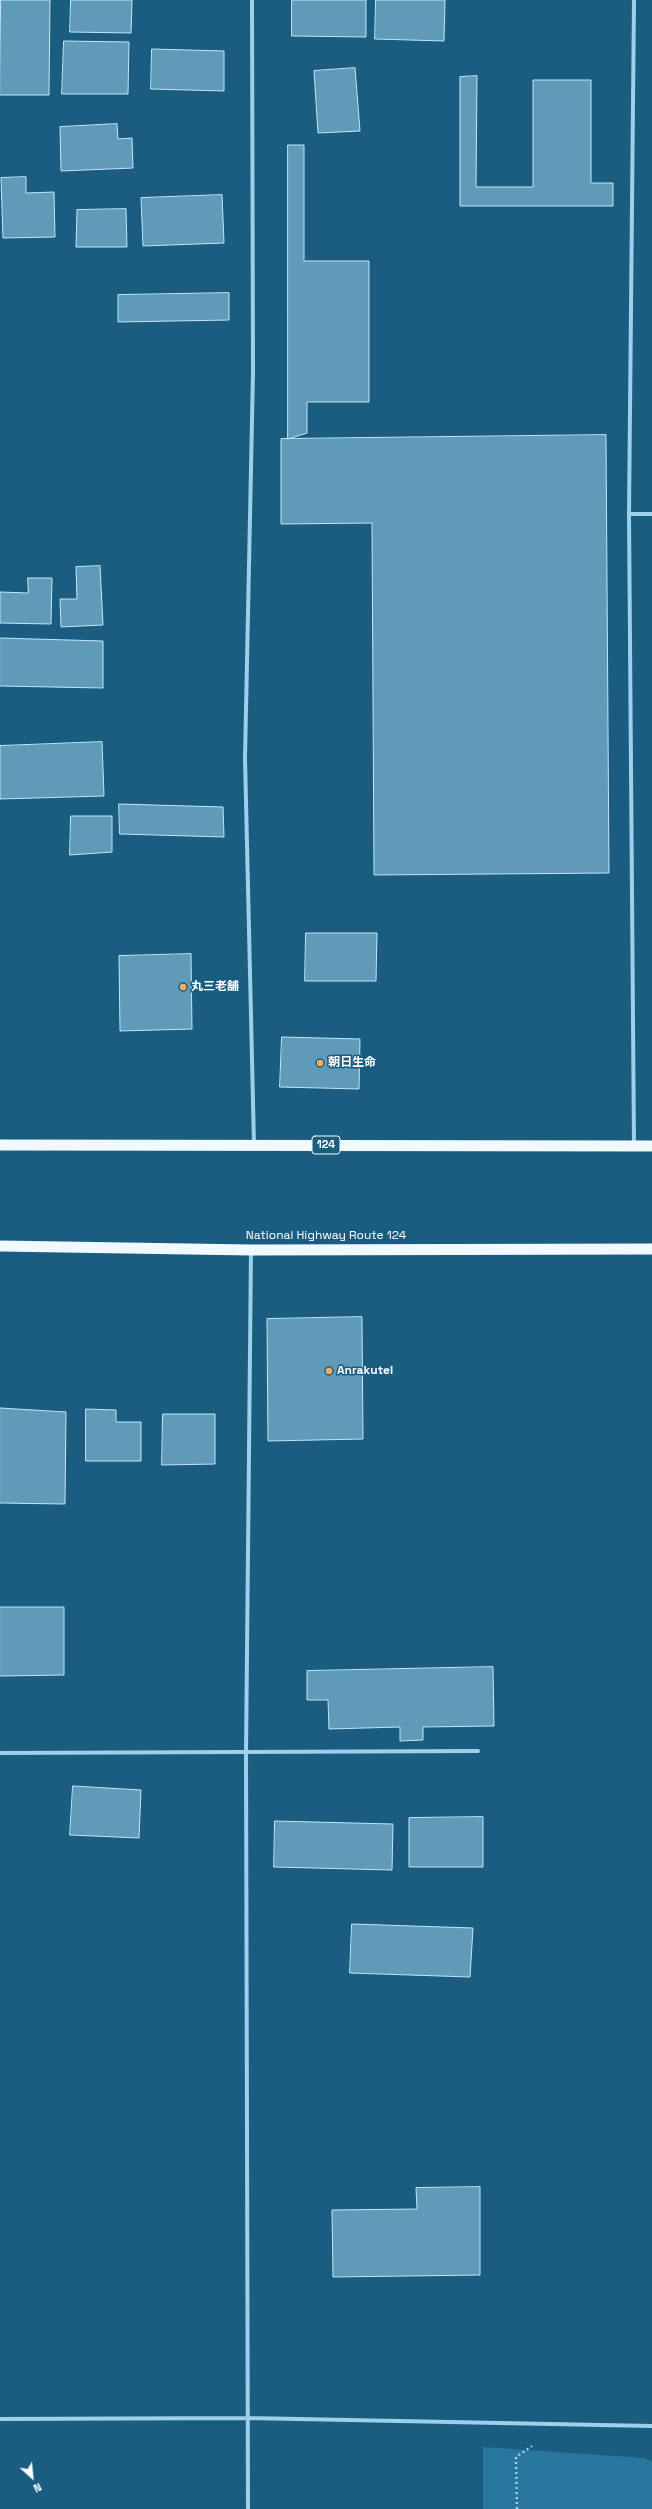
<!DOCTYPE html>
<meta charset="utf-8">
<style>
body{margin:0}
#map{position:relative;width:652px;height:2509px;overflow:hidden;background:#1a5d81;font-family:"Space Grotesk",sans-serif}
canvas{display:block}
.north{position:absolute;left:12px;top:2457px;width:40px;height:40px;-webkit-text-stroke:3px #1a5d81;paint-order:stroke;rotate:153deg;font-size:11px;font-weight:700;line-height:16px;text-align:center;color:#fff}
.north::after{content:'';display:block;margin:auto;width:14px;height:18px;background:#fff;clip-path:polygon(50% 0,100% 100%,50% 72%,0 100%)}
</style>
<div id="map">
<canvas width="652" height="2509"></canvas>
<div class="north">N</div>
</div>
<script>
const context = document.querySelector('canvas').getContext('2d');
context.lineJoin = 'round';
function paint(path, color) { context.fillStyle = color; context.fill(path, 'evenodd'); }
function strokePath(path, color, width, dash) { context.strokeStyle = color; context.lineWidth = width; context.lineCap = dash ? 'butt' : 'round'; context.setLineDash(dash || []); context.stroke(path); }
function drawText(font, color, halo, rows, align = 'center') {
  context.font = font + ' "Space Grotesk","Noto Sans JP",sans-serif'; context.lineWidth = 3; context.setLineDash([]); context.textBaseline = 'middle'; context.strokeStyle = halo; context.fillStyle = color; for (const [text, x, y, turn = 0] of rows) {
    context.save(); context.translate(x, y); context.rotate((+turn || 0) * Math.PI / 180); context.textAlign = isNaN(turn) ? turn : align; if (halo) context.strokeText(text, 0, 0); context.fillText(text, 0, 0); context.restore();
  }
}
const green = new Path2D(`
 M483 2447 644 2458 652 2462V2509H483Z`);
const building = new Path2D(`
 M1 0H50L49 95H0Z
 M71 0H132L131 33 70 32Z
 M292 0H366V37L292 36Z
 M376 0H445L444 41 375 39Z
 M64 41 129 42 128 94H62Z
 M152 49 224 51V91L151 89Z
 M355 68 360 131 318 133 314 71Z
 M477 76 476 187H533V80H591V183H613V206H460V77Z
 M117 124 118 139 132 138 133 168 61 171 60 127Z
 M288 145H304V261H369V402H307V433L288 439Z
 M26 177V193L54 192 55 237 3 238 1 178Z
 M222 195 224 243 143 246 141 198Z
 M126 209 127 247H76L77 210Z
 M229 293V320L118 322V295Z
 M606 435 609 873 374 875 372 523 281 524V439Z
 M100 566 103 625 61 627 60 599H77L76 567Z
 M28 578H52L51 624 0 623V592L28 593Z
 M0 638 103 641V688L0 686Z
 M102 742 104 796 0 799V746Z
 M119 804 223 807 224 837 120 834Z
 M71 816H112V852L70 855Z
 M306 933H377L376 981H305Z
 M191 954 192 1029 120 1031 119 956Z
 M282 1037 360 1039 359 1089 280 1087Z
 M362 1317 363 1439 268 1441 267 1319Z
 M0 1408 66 1412 65 1504 0 1503Z
 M86 1409 116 1410V1422H141V1461H86Z
 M163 1414H215V1464L162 1465Z
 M0 1607H64V1675L0 1676Z
 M493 1667 494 1726 423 1727V1740L400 1741V1727L329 1729 328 1700H307V1671Z
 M73 1786 141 1790 139 1838 70 1835Z
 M483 1817V1867H409V1818Z
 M275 1821 393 1824 392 1870 274 1867Z
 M352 1924 473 1928 470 1977 350 1973Z
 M480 2187V2275L333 2277 332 2210 417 2209 416 2188Z`);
const path = new Path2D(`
 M517 2509 516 2457 532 2446`);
const minor = new Path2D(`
 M252 0 253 372 245 758 254 1145
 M629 514H652
 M634 1146 629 514 634 0
 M0 1753 478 1751
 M0 2419 247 2418 652 2426
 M248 2509 246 1753 251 1250`);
const trunk = new Path2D(`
 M0 1145 652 1146
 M0 1246 251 1250 652 1249`);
const markers = [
 [183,987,4,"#fdac59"],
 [320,1063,4,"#fdac59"],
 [329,1371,4,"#fdac59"]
];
const shields = [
 [326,1145,28]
];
const shieldNames = [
 ["124",326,1145]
];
const poiNames = [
 ["丸三老舗",191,987],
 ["朝日生命",328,1063],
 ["Anrakutei",337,1371]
];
const streetNames = [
 ["National Highway Route 124",326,1236]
];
paint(green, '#29779f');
paint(building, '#609ab9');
strokePath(building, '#c2e6f8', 1);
strokePath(path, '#9dd0eb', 2.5, [2, 3]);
strokePath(minor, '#9dd0eb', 4);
strokePath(trunk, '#f0f9ff', 11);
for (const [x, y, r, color] of markers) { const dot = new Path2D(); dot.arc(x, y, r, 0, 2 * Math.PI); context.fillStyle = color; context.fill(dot); strokePath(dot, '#1a5d81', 1.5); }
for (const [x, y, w] of shields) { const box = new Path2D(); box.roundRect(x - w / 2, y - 9, w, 18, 3); context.fillStyle = '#1a5d81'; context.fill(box); strokePath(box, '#fff', 1); }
drawText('bold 11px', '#fff', null, shieldNames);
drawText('bold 12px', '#fff', '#1a5d81', poiNames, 'left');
drawText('12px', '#fff', '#1a5d81', streetNames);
</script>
